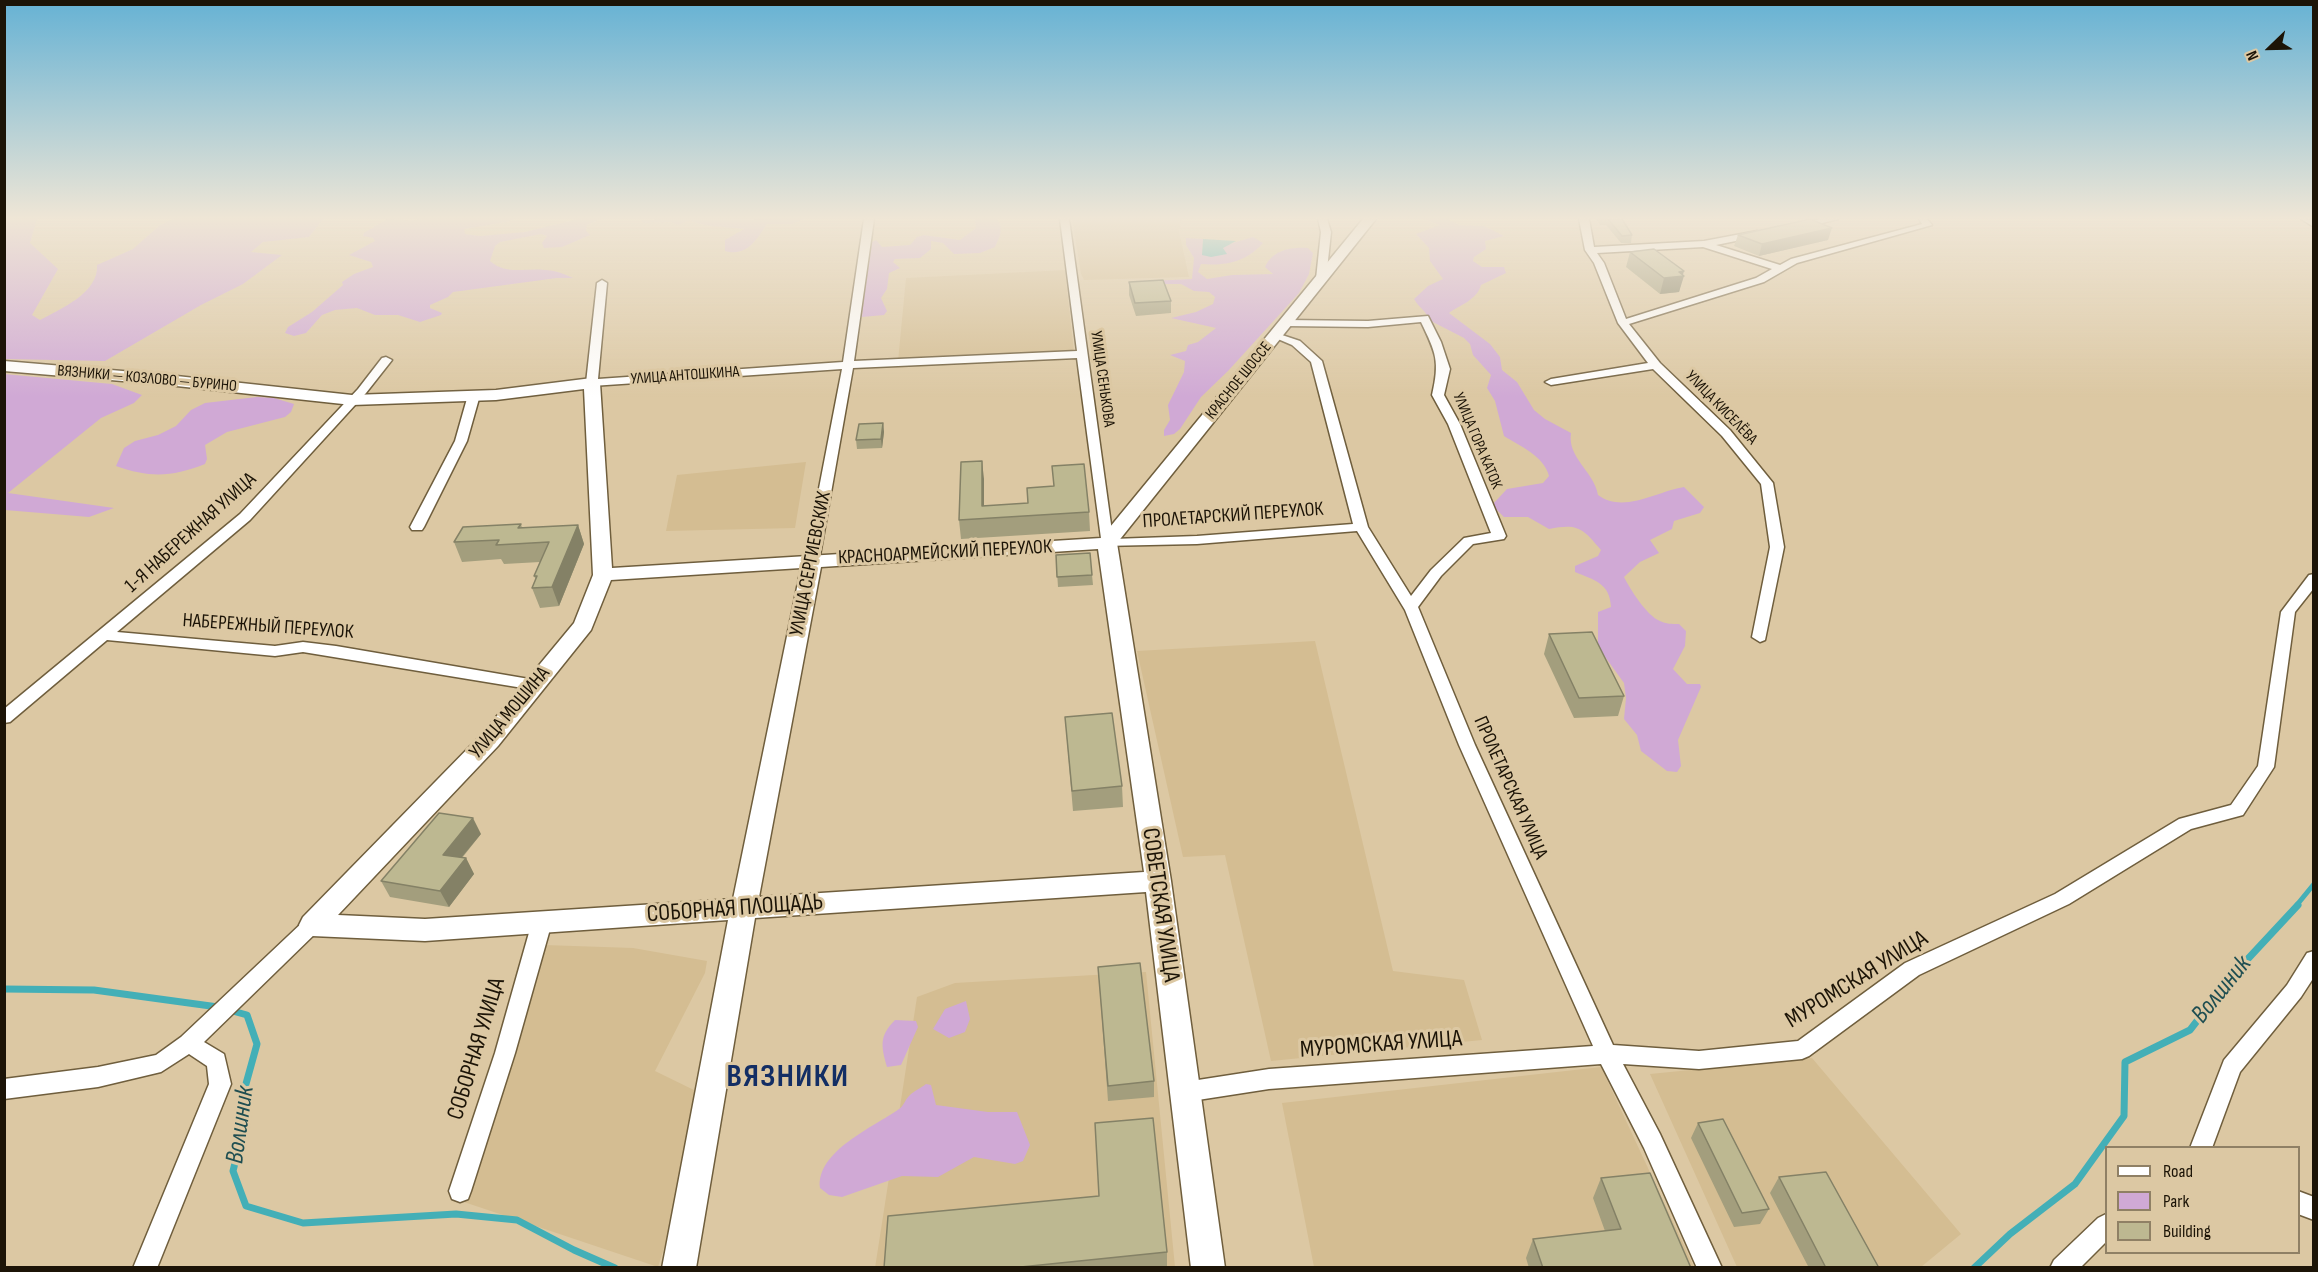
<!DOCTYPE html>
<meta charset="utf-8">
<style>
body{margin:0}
#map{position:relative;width:2318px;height:1272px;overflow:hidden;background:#dcc8a3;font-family:"Sofia Sans Condensed",sans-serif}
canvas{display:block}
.frame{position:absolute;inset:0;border:6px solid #1c1407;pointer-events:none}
.legend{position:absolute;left:2105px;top:1146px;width:195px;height:108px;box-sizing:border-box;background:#dcc8a3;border:2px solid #8f8065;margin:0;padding:8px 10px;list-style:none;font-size:18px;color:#1c1407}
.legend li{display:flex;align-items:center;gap:12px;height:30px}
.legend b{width:30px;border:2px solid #8f8065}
.north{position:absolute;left:2240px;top:18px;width:60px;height:60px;-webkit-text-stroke:4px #dcc8a3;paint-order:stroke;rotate:247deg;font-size:16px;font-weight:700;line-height:24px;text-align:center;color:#1c1407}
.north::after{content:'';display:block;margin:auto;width:21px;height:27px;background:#1c1407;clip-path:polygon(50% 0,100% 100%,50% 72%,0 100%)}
</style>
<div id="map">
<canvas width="2318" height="1272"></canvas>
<div class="frame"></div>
<ul class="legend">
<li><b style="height:8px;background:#fff"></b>Road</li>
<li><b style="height:16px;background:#d0a9d5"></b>Park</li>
<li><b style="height:16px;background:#bdb891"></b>Building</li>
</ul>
<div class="north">N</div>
</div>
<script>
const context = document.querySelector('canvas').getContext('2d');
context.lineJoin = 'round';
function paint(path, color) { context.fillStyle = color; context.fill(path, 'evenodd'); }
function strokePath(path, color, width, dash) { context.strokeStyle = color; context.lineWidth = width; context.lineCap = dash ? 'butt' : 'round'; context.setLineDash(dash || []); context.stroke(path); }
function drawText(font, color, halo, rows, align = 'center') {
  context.font = font + ' "Sofia Sans Condensed",sans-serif'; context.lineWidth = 6; context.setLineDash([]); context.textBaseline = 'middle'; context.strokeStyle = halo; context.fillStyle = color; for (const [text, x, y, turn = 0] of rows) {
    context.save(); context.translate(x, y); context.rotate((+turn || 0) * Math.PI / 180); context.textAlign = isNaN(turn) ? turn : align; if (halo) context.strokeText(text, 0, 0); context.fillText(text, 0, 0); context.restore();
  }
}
const built = new Path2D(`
 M1072 219H1182L1179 231 1189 277 1084 280 1081 274Z
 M1065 270 1074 352 898 361 906 278Z
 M806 462 795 528 666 531 677 475Z
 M1315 641 1393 971 1464 980 1482 1040 1271 1061 1225 855 1183 857 1137 651Z
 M544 945 633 948 707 961 705 973 655 1071 698 1092 669 1232 658 1267 461 1201Z
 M1146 972 1175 1267 875 1268 917 997 955 983Z
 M1812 1058 1961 1234 1921 1267H1737L1650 1074Z
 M1601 1067 1694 1267H1314L1282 1103Z`);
const green = new Path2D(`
 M4 219H37L30 243 58 269 32 315 40 320C60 309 99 293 97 265L133 249 160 225 173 219H323L309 237 263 242 251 252 282 255 243 284 201 305 105 361 5 359Z
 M387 219C400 219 409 222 423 219H514L507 222 464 229 465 234 480 236 525 232 577 219H601L587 225 586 231 590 235 562 247 544 248 542 243 547 236 541 234 500 242 495 246 490 261C506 275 525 268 545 270 555 270 564 274 573 278H557L453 292 448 297 430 305V308L442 313 441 315 420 322 398 315H375L357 308 335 310 322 315 306 333 294 336 285 333 288 327 312 312 343 285 342 282 354 274 373 267 371 262 349 255 375 241 373 238 363 236 364 233Z
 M804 219 792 224H767C756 240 747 257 725 251V240L744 229C729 227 701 227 690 220L678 225 670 222 643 223 641 220Z
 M975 219H997C1004 229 1000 236 995 247L980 253 954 254 943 243 931 241V249L920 258 895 259 893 262 900 268 889 273 887 289 881 298 887 311 884 315 862 317 870 243 876 240 882 247 910 245 917 237 924 235 960 240 976 228Z
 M1424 219H1447L1460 225 1484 226 1504 236 1485 241 1486 249 1474 257 1473 261 1482 267H1504L1506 273 1481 285C1477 300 1460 305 1449 313L1490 344 1500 357 1502 370 1517 382 1534 410 1545 419 1571 433C1567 458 1594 471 1598 495 1623 514 1658 491 1684 487L1704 507 1700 513 1674 521 1672 529 1650 540 1659 553 1640 562 1624 577C1630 589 1647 616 1660 621 1666 624 1672 624 1679 624L1686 631 1685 646 1673 669 1687 684H1700L1701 687 1678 740 1681 766 1677 772 1667 771 1641 751 1637 735 1624 719 1626 698 1624 683 1598 647V612L1611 607C1610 583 1594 580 1575 572V566L1598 556 1601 550C1583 529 1579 523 1549 529L1528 517H1504L1492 505 1507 489 1543 483 1549 476C1544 456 1520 446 1504 436L1495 401 1487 388 1491 375 1473 355 1470 344 1464 338 1429 320C1426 310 1419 308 1414 299L1428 286 1443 279 1430 261 1429 248 1416 234 1439 225Z
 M1253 237 1263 243C1246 262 1226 266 1201 264L1198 272 1207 279 1232 275 1273 274 1265 267C1273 250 1290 247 1308 248L1313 253 1309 274 1299 293 1228 371 1201 397 1180 429 1174 434 1164 436V430L1170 420 1168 405 1184 372 1185 361 1170 355 1186 351 1188 345 1198 342 1216 328 1171 318 1196 312 1213 304 1215 297 1209 292 1194 291 1181 284H1138L1129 282 1192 279 1194 258 1186 245V238L1203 239 1202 255 1226 254 1223 248 1226 245Z
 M4 374 112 384 142 395 134 403 101 418 8 493 114 508 89 517 5 510Z
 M257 397 274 398 294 404 291 412 285 417 227 432 205 445 207 459 205 464C172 477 150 478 116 466L124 448 135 441 158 435 176 426 191 410 205 403Z
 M966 1001 970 1019 965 1032 949 1038 933 1029 945 1009Z
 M895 1020 916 1021 918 1027 901 1065 887 1067C881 1046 879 1036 895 1020Z
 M926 1084 931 1085 936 1105 988 1112H1017L1030 1145 1023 1161 1015 1164 974 1157 938 1177 902 1176 842 1197 829 1195 820 1188C816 1151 874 1127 899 1109 904 1106 905 1099 910 1095 914 1091 921 1088 926 1084Z`);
const water = new Path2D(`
 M1203 239 1236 241 1223 248 1227 254 1211 257 1202 255Z`);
const streamFar1 = new Path2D(`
 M2296 906 2314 884`);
const stream = new Path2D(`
 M4 989 94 990 218 1007
 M229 1010 247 1015 257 1044 244 1091 248 1110 233 1171 246 1206 303 1223 456 1214 517 1220 574 1250 615 1268
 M1974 1268 2010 1234 2075 1184 2124 1116 2125 1062 2190 1030 2231 977 2298 905`);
const street = new Path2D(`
 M864 219H874L854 361 1077 351 1060 219H1069L1113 539 1197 536 1353 524 1311 362 1292 345 1271 336 1276 333 1300 341 1322 361 1368 527 1411 596 1431 570 1464 538 1491 533 1448 424 1432 395C1440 361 1436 353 1421 322L1368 327 1286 326 1281 323 1286 320 1368 321 1428 316 1441 342 1450 369 1444 395 1460 424 1506 536 1504 539 1473 544 1441 576 1418 607 1475 745 1613 1045 1699 1051 1798 1041 1905 963 2055 894 2179 819 2231 805 2258 766 2281 612 2309 575 2314 574V588L2295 612 2274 767 2243 815 2191 829 2069 904 1919 975 1809 1056 1802 1059 1699 1069 1623 1064 1660 1134 1722 1268H1697L1644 1148 1601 1064 1269 1089 1185 1102 1177 1099 1174 1092 1177 1085 1185 1082 1269 1069 1593 1046 1459 745 1405 610 1357 531 1197 544 1102 546 1077 358 853 368 819 561 812 565 805 561 842 369 592 386 586 383 597 283 602 280 607 283 598 379 843 362Z
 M1318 219H1327L1331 232 1326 279 1321 282 1316 279 1321 232Z
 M1579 219H1589L1594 247 1704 241 1757 231 1762 234 1760 236 1716 245 1780 265 1791 259 1922 224 1919 219H1927L1932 225 1797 263 1764 282 1629 324 1660 363 1730 430 1773 483 1784 547 1765 640 1760 642 1752 637 1770 547 1761 484 1722 436 1653 369 1551 385 1545 382 1551 379 1648 363 1618 323 1594 263 1585 250ZM1703 247 1772 269 1756 278 1626 319 1604 263 1597 253Z
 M1820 219H1838L1798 229 1793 226Z
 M2301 219 2314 220V227Z
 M386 357 392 360 366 393 250 520 117 632 275 646 303 642 336 646 535 680 541 681 543 685 541 689 535 690 303 652 275 656 107 640 10 722 4 723V709L240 514 358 389 382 358Z
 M474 392 480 395 467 441 424 527 422 530H412L410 527 455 441 468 395Z
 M542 914 549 917 552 922 515 1053 471 1191 468 1199 460 1202 452 1199 449 1191 495 1053 532 922 535 917Z
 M312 917 319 920 322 925 319 930 204 1042 224 1054 231 1084 157 1268H133L209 1084 207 1066 189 1054 161 1072 98 1087 4 1099V1079L98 1067 156 1055 181 1037 305 920Z
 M2314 951V977L2301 997 2240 1072 2212 1148H2190L2224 1060 2287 985 2307 953Z
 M2298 1191 2314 1197V1220L2298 1214Z
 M2106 1214V1242L2080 1268H2050L2054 1260 2098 1218Z`);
const secondary = new Path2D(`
 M1363 219H1376L1117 543 1171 881 1225 1268H1191L1146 892 755 918 696 1268H662L728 920 425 941 312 936 303 933 299 925 303 917 482 734 574 623 593 575 584 389 496 400 352 405 158 384 4 371V361L158 374 352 395 496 390 592 378 598 380 600 383 612 568 1101 538ZM1098 549 1144 872 759 897 821 567ZM801 568 733 899 425 919 338 915 498 746 591 630 611 580Z`);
const wall = new Path2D(`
 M1596 219H1622L1632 235 1631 243H1621L1606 225H1600Z
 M1738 235 1828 240 1759 256 1734 246Z
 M1630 252 1684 271 1679 292 1660 294 1626 267Z
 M1129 282 1171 301V313L1136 316 1129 295Z
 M883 423 884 432 882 448 857 449 856 440Z
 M984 479V506L1089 512 1090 531 961 539 959 520Z
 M521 524 522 528 578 525 584 544 559 606 540 608 532 588 536 580 534 576 540 562 504 564 501 559 462 562 454 542Z
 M1056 555 1092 575 1093 585 1058 587Z
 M1549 634 1624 696 1618 716 1574 718 1544 654Z
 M1065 717 1122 786 1123 807 1073 811Z
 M481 834 462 858H466L474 874 449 907 390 897 381 881Z
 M1098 967 1154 1081V1097L1108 1101Z
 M1698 1123 1769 1209 1760 1224 1734 1227 1691 1138Z
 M1779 1177 1879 1268H1809L1770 1193Z
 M1601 1178 1691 1268H1529L1526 1258 1533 1239 1605 1231 1593 1198Z
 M1167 1252V1268H884Z`);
const shadedWall = new Path2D(`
 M1832 228 1828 240 1759 256 1762 244Z
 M1684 271 1682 276H1684L1679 292 1660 294 1664 278 1679 272Z
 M883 423 884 432 882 448 881 439Z
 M982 461 984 479V518L982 506Z
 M578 525 584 544 559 606 552 587Z
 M473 818 481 834 451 870 443 855Z
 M466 858 474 874 449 907 440 891Z`);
const building = new Path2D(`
 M1608 219H1622L1632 235 1622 236Z
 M1810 219 1832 228 1762 244 1738 235Z
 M1654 249 1684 271 1679 272 1684 276 1664 278 1630 252Z
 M1163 280 1171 301 1135 303 1129 282Z
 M883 423 881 439 856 440 859 424Z
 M982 461V506L1028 503 1027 488 1054 486 1052 466 1084 464 1089 512 959 520 961 462Z
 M521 524 518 528 578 525 552 587 532 588 537 576H534L549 542 496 545 499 540 454 542 463 527Z
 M1090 553 1092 575 1057 577 1056 555Z
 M1592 632 1624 696 1579 698 1549 634Z
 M1112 713 1122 786 1072 791 1065 717Z
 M439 813 473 818 443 855 466 858 440 891 381 881Z
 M1140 963 1154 1081 1108 1086 1098 967Z
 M1153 1118 1167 1252 1011 1268H884L888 1216 1099 1196 1095 1123Z
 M1723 1119 1769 1209 1742 1213 1698 1123Z
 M1826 1172 1879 1268H1826L1779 1177Z
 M1650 1173 1691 1268H1543L1533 1239 1621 1229 1601 1178Z`);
const farStreetnames = [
 ["УЛИЦА АНТОШКИНА",685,376,-4],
 ["ВЯЗНИКИ — КОЗЛОВО — БУРИНО",147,379,5],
 ["УЛИЦА СЕНЬКОВА",1102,379,82],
 ["КРАСНОЕ ШОССЕ",1239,381,-51],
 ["УЛИЦА КИСЕЛЁВА",1721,408,46],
 ["УЛИЦА ГОРА КАТОК",1477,441,67]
];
const streetNames = [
 ["ПРОЛЕТАРСКИЙ ПЕРЕУЛОК",1233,516,-4],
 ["1-Я НАБЕРЕЖНАЯ УЛИЦА",191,533,-42],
 ["КРАСНОАРМЕЙСКИЙ ПЕРЕУЛОК",945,553,-3],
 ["УЛИЦА СЕРГИЕВСКИХ",811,564,-79],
 ["НАБЕРЕЖНЫЙ ПЕРЕУЛОК",268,627,4],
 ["УЛИЦА МОШИНА",510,713,-50],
 ["ПРОЛЕТАРСКАЯ УЛИЦА",1510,788,66]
];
const nearStreetnames = [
 ["СОВЕТСКАЯ УЛИЦА",1160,905,82],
 ["СОБОРНАЯ ПЛОЩАДЬ",735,909,-4],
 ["МУРОМСКАЯ УЛИЦА",1857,980,-32],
 ["МУРОМСКАЯ УЛИЦА",1381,1045,-4],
 ["СОБОРНАЯ УЛИЦА",477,1049,-73]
];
const nearWaternames = [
 ["Волшник",2222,990,-51],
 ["Волшник",241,1125,-82]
];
const nearDistrictnames = [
 ["ВЯЗНИКИ",788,1078]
];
paint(built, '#d4bd92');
paint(green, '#d0a9d5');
paint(water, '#43afb7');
strokePath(streamFar1, '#43afb7', 5);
strokePath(stream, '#43afb7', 7);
strokePath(street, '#6f5e3d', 3);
strokePath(secondary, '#6f5e3d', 3);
paint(street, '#fff');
paint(secondary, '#fff');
paint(wall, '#a39e7d');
paint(shadedWall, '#848166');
paint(building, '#bdb891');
strokePath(building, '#848166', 1.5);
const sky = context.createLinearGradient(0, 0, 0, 397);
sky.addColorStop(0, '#66b2d4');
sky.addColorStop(0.55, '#efe6d6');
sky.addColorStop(1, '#efe6d600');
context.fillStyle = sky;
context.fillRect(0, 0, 2318, 397);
drawText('16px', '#1c1407', '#dcc8a3', farStreetnames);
drawText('20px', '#1c1407', '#dcc8a3', streetNames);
drawText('24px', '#1c1407', '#dcc8a3', nearStreetnames);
drawText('italic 26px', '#1f4e51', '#dcc8a3', nearWaternames);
context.letterSpacing = '1.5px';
drawText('bold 32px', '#132e64', '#dcc8a3', nearDistrictnames);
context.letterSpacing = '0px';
</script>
